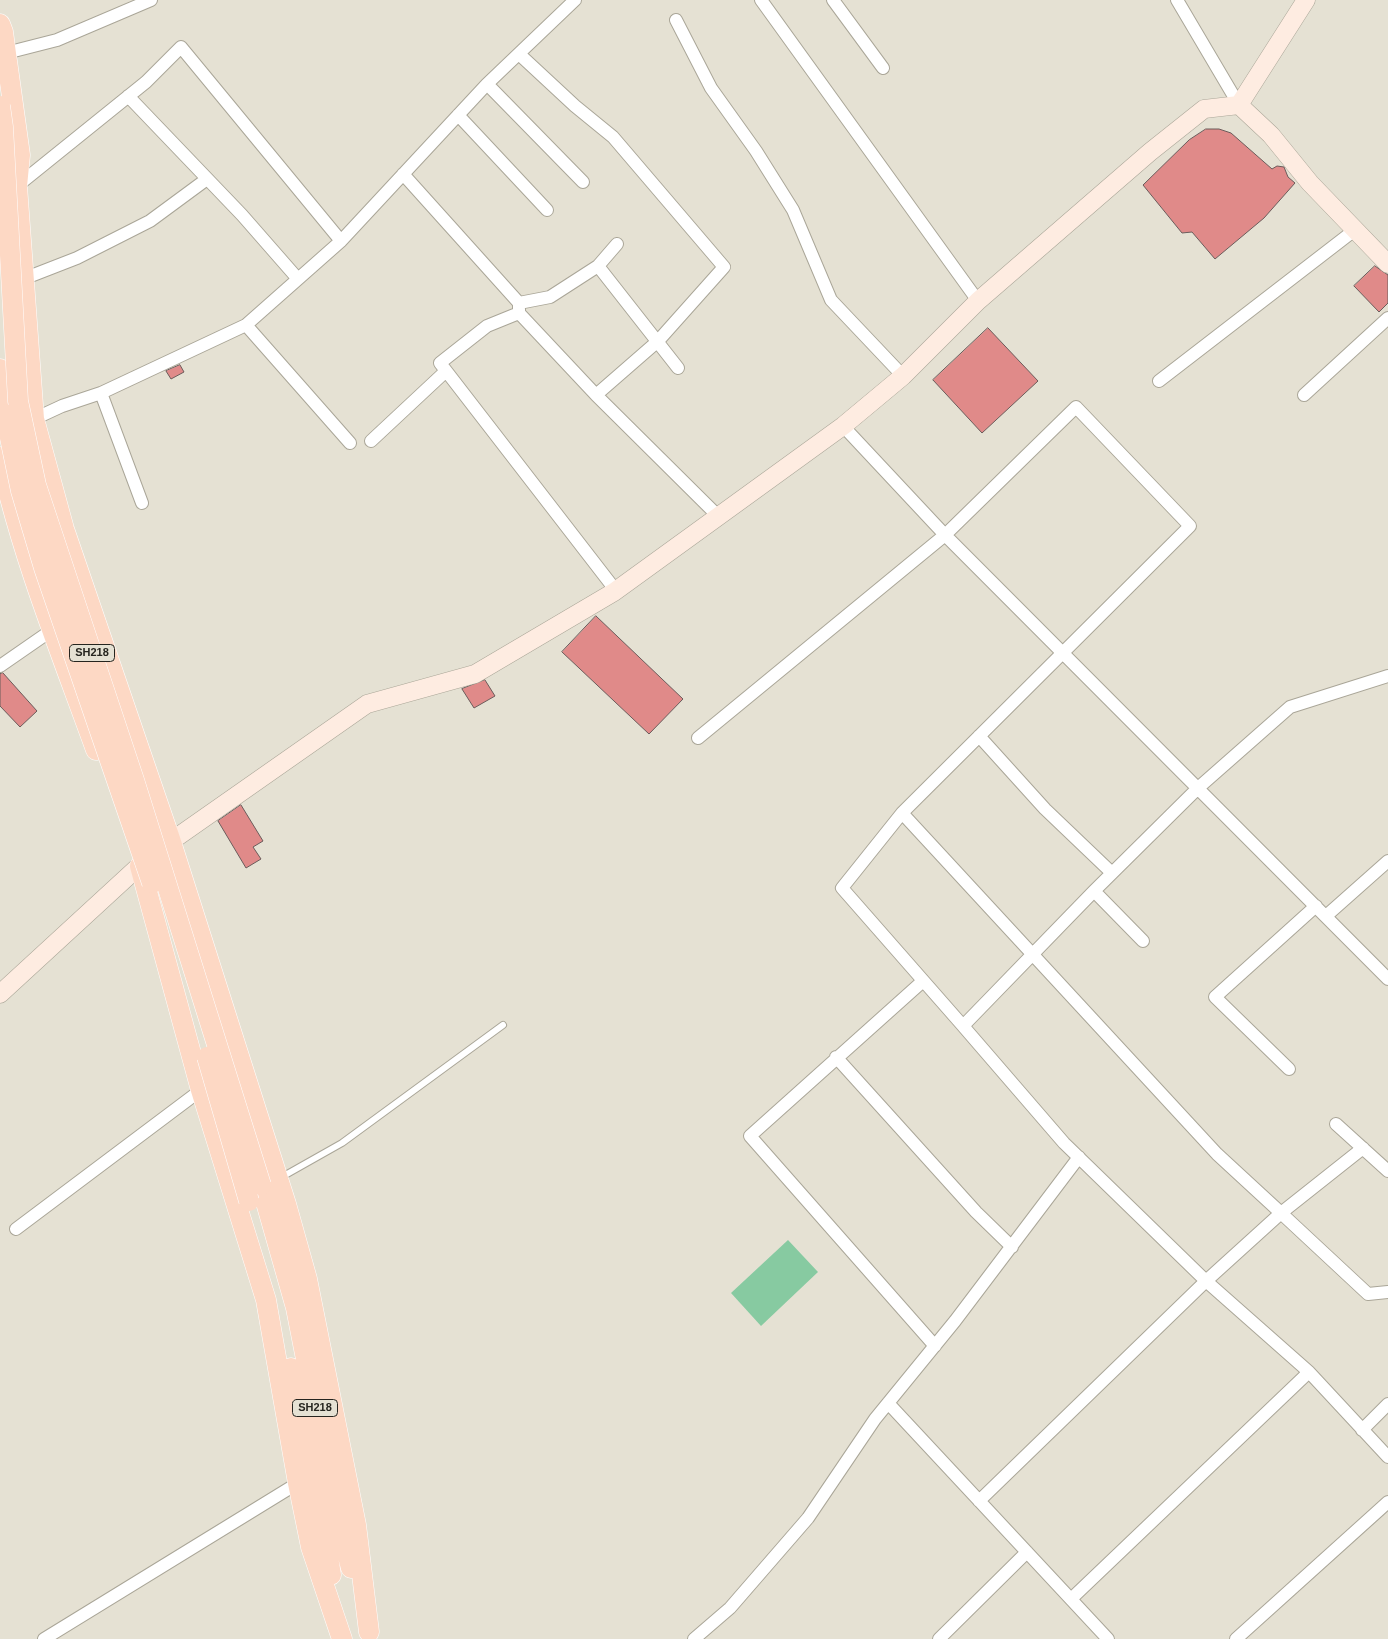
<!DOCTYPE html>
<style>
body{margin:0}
canvas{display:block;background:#e5e1d3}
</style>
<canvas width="1388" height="1639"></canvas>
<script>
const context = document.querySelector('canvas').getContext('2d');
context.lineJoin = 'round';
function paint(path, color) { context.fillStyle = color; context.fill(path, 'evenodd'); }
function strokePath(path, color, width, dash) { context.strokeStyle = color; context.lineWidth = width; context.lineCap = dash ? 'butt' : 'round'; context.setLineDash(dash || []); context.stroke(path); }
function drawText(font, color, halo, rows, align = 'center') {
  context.font = font + ' Arial,sans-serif'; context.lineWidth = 4; context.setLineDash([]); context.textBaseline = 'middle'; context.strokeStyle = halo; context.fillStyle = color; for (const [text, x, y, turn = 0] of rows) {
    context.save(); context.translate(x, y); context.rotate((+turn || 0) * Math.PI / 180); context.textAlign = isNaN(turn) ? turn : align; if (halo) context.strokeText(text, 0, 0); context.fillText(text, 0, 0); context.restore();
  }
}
const green = new Path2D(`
 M788 1240 818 1272 761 1326 731 1293Z`);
const building = new Path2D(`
 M1206 129H1219L1231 133 1272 169 1277 166 1284 167 1288 177 1295 183 1264 218 1215 259 1192 232 1182 233 1143 185 1189 140Z
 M1375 266 1388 275V303L1379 312 1354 286Z
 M988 328 1038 381 982 433 933 380Z
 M180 365 184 372 171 379 166 371Z
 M596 616 683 699 649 734 562 652Z
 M3 673 37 711 20 727 0 706V674Z
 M485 680 495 696 474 708 462 689Z
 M241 805 263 841 253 847 261 859 246 868 218 821Z`);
const lane = new Path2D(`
 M280 1178 342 1143 503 1025`);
const street = new Path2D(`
 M761 0 978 301
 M833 0 883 68
 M1177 0 1239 105
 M676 20 711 88 756 151 793 210 831 300 903 376
 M6 53 57 40 151 0
 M519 54 575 106 613 137 724 267 658 341 596 395
 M487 84 583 182
 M128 96 242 215 298 279
 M458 115 547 210
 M403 174 519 303V313L596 395 717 515
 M17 186 146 82 181 47 341 241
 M598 266 678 368
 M23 279 77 258 150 221 207 179
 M519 303 550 297 598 266 617 244
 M519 313 487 326 440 363 610 583 614 592
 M246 325 350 443
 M1159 381 1356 229
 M101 393 142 503
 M1304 395 1388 318
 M34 419 62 406 101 393 246 325 341 241 487 84 575 0
 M843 426 945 535 1388 979
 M371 441 446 371
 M0 666 52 630
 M1388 676 1290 707 1198 788 1094 891 963 1026 1064 1143 1206 1281 1309 1372 1388 1457
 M979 736 1045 809 1112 873
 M698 738 945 535 1076 407 1190 526 902 813 842 888 963 1026
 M902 813 1217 1154 1281 1213 1363 1148
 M1094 891 1143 941
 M1326 916 1388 861
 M923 981 750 1136 935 1346
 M836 1057 976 1212 1012 1247
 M1289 1069 1215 997 1316 906
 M1336 1124 1388 1171
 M16 1229 201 1090
 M888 1403 1108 1639
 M1362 1430 1388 1404
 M979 1501 1206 1281 1281 1213 1368 1294 1388 1292
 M1071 1599 1309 1372
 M44 1639 298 1483
 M694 1639 730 1608 808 1518 875 1419 955 1321 1079 1157
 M939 1639 1027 1552
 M1236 1639 1388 1502`);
const secondary = new Path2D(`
 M1239 105 1306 0
 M0 994 150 856 367 704 475 674 614 592 843 426 903 376 978 301 1150 152 1204 109 1239 105 1271 135 1310 183 1388 264`);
const primary = new Path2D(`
 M0 24 3 32 20 155 17 186 34 419 64 529 170 839 286 1204 307 1279 356 1525 369 1632
 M0 369 5 414
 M0 457C22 557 61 653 96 750
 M140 866 201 1090 266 1300 298 1483 311 1547 342 1639
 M261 1185 296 1308 334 1502 351 1568
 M291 1368 320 1510 331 1575`);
const primaryBridge = new Path2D(`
 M0 106 3 127 18 401 36 485 134 780 261 1185
 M5 414 21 491 44 568 152 883
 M207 1057 249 1201`);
const shields = [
 [92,653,45],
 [315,1408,45]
];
const shieldNames = [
 ["SH218",92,653],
 ["SH218",315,1408]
];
paint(green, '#87caa1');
paint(building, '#e08a89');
strokePath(building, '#6b5c5b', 1);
strokePath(lane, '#aaa698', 8);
strokePath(street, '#aaa698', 14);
strokePath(secondary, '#aaa698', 19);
strokePath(primary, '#fff', 21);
strokePath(lane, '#fff', 6);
strokePath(street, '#fff', 12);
strokePath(secondary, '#feece1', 18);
strokePath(primary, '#fdd8c4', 20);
strokePath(primaryBridge, '#fff', 21, []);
strokePath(primaryBridge, '#fdd8c4', 20);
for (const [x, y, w] of shields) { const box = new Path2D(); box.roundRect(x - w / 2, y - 8.5, w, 17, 4); context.fillStyle = '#e5e1d3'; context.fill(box); strokePath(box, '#26251f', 1); }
drawText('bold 11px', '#26251f', null, shieldNames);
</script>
